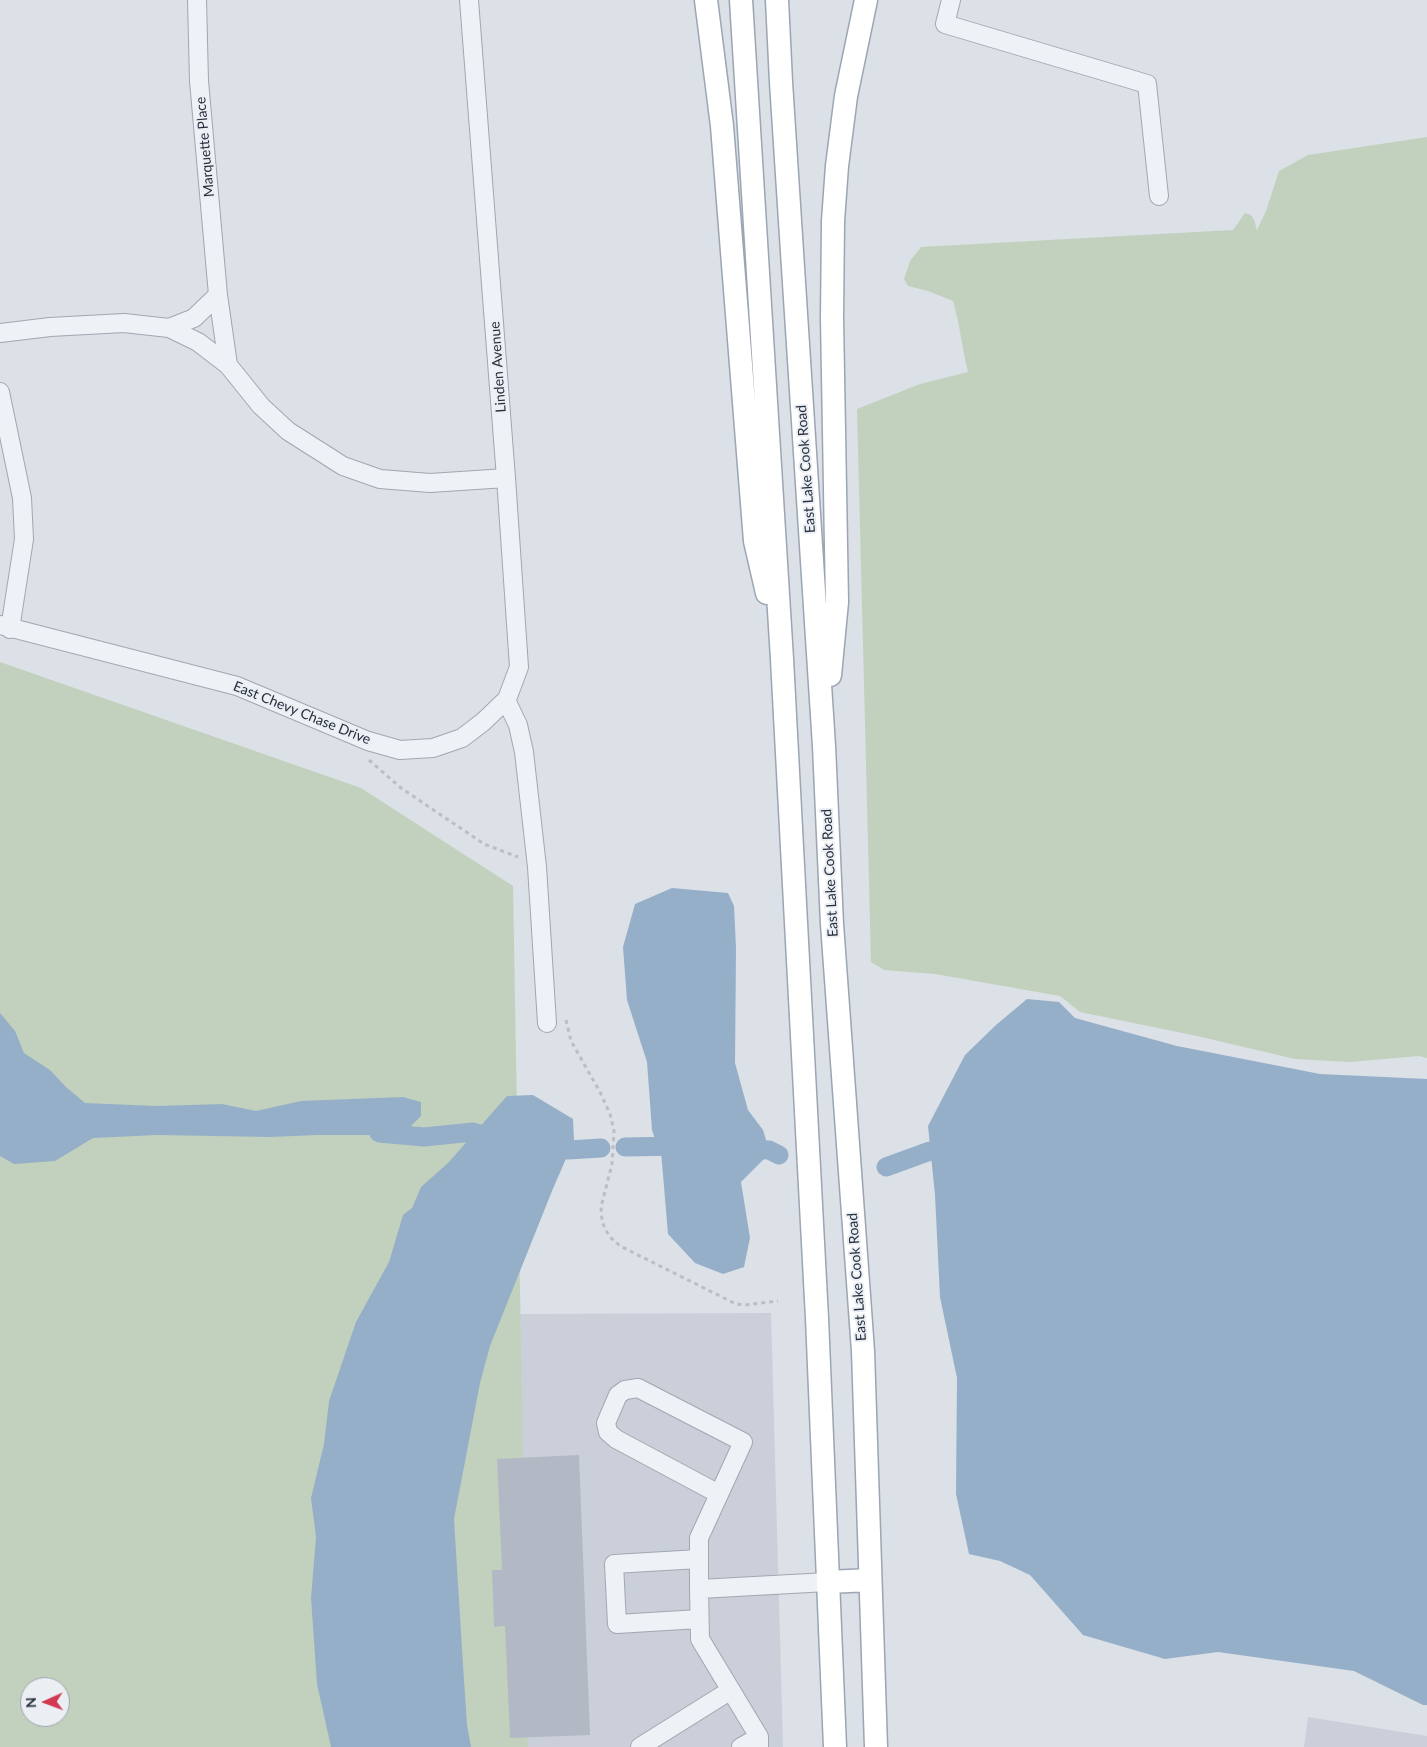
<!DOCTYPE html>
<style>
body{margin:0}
#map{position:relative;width:1427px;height:1747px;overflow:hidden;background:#dce0e7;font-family:Lato,sans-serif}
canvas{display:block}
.north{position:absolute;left:20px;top:1677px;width:50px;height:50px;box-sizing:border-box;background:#ebeff4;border:1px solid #9ca2ab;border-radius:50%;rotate:268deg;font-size:14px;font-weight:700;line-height:20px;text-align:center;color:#252e3d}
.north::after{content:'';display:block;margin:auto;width:18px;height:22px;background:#d23a54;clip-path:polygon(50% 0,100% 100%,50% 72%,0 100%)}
</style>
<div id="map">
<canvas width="1427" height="1747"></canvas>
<div class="north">N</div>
</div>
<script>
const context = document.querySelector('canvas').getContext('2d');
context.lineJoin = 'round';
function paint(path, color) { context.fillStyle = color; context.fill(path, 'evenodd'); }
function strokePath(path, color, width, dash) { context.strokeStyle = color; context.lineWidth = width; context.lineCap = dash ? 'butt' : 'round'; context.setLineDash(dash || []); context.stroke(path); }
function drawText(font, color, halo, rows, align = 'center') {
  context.font = font + ' Lato,sans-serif'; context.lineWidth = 4; context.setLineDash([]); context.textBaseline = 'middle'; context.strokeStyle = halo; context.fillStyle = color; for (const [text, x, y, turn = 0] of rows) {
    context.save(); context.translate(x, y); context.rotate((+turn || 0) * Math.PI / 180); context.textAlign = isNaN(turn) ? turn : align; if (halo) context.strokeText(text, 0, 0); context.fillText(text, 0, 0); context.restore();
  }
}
const built = new Path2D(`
 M771 1313 783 1747H528L520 1314Z
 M1308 1717 1427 1736V1747H1304Z`);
const green = new Path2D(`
 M1427 137V1058L1419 1056 1350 1062 1295 1059 1197 1036 1080 1012 1060 996 935 974 884 970 871 962 857 409 920 384 968 372C962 348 960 325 953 301L928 291 908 286 904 279 910 261 921 247 1233 230 1245 213C1255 215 1254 221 1257 230L1266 211 1279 171 1308 155Z
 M0 662 361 788 513 886 528 1747H0ZM30 1687H60V1717H30Z`);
const water = new Path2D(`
 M672 888 728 893 734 906 736 948 735 1063 748 1110 763 1130 769 1150 765 1158 741 1182 750 1238 744 1267 723 1274 695 1263 668 1234 661 1151 657 1145 652 1130 647 1062 627 1000 623 947 635 904Z
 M1027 999 1059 1002 1075 1018 1177 1046 1320 1074 1427 1079V1705H1423L1354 1671 1218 1652 1165 1659 1083 1635 1030 1575 1000 1561 969 1554 956 1494 957 1378 940 1297 935 1195 928 1126 965 1055 996 1025Z
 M0 1013 15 1031 24 1053 50 1070 66 1087 85 1103 157 1106 222 1104 256 1111 301 1101 403 1097 421 1102V1116L402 1135H318L270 1137 157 1135 93 1138 55 1161 14 1164 0 1156Z
 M533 1095 573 1119 574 1140 552 1191 490 1346 480 1383 454 1519 463 1665 467 1725 471 1747H331L317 1684 311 1598 316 1537 311 1498 324 1444 329 1401 356 1322 389 1262 403 1215 412 1208 421 1187 448 1163 507 1096Z`);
const canal = new Path2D(`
 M379 1133 424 1137 473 1132 497 1139
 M625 1147 681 1146
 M546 1148 568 1150 601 1148
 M744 1149 769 1150 779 1155
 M886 1167 930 1151`);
const building = new Path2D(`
 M579 1455 590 1735 510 1738 505 1626 494 1627 492 1570H502L497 1459Z`);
const path = new Path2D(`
 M369 760 401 788 484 844 518 857
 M566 1020 571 1041 600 1092 610 1114 614 1131 612 1164 601 1207 602 1222 609 1236 620 1246 736 1304 745 1305 778 1301`);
const minor = new Path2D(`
 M951 0 945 24 1147 84 1159 196
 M218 295 228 365
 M169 328 194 318 218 295 199 81 197 0
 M0 333 50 327 124 323 169 328 198 342 228 365 261 406 288 431 343 466 380 479 430 483 506 478
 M0 392 22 498 24 539 10 629
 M0 625 237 686 368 741 400 750 433 748 462 738 483 722 507 699 519 667 506 478 469 0
 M506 700 518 725 524 752 537 867 547 1023
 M719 1494 616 1439 608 1432 606 1423 618 1395 625 1390 638 1388 743 1442 699 1538V1589L828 1582
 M699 1559 614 1564 617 1624 699 1619
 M699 1589 700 1639 759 1737V1747
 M640 1747 731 1690
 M741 1747 759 1737`);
const major = new Path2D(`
 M706 0 722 126 755 541 767 593
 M741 0 782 659 817 1318 835 1747
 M777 0 781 82 824 746 832 924 863 1351 876 1747
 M830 675 837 602 832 318 833 221 837 166 846 96 866 0
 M828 1582 870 1580`);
const streetNames = [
 ["Marquette Place",205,147,-95],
 ["Linden Avenue",498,367,-94],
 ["East Lake Cook Road",806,469,-94],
 ["East Chevy Chase Drive",302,713,22],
 ["East Lake Cook Road",830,873,-93],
 ["East Lake Cook Road",857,1277,-94]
];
paint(built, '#cacfd9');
paint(green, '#c2d1bd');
paint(water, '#95afc9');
strokePath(canal, '#95afc9', 19);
paint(building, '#b3b9c4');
strokePath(minor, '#a1a7b1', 20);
strokePath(major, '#9ba5b3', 25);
strokePath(path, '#babec5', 3, [4, 4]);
strokePath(minor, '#eef1f5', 18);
strokePath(major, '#fff', 22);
drawText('14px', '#252e3d', '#ebeff4', streetNames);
</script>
